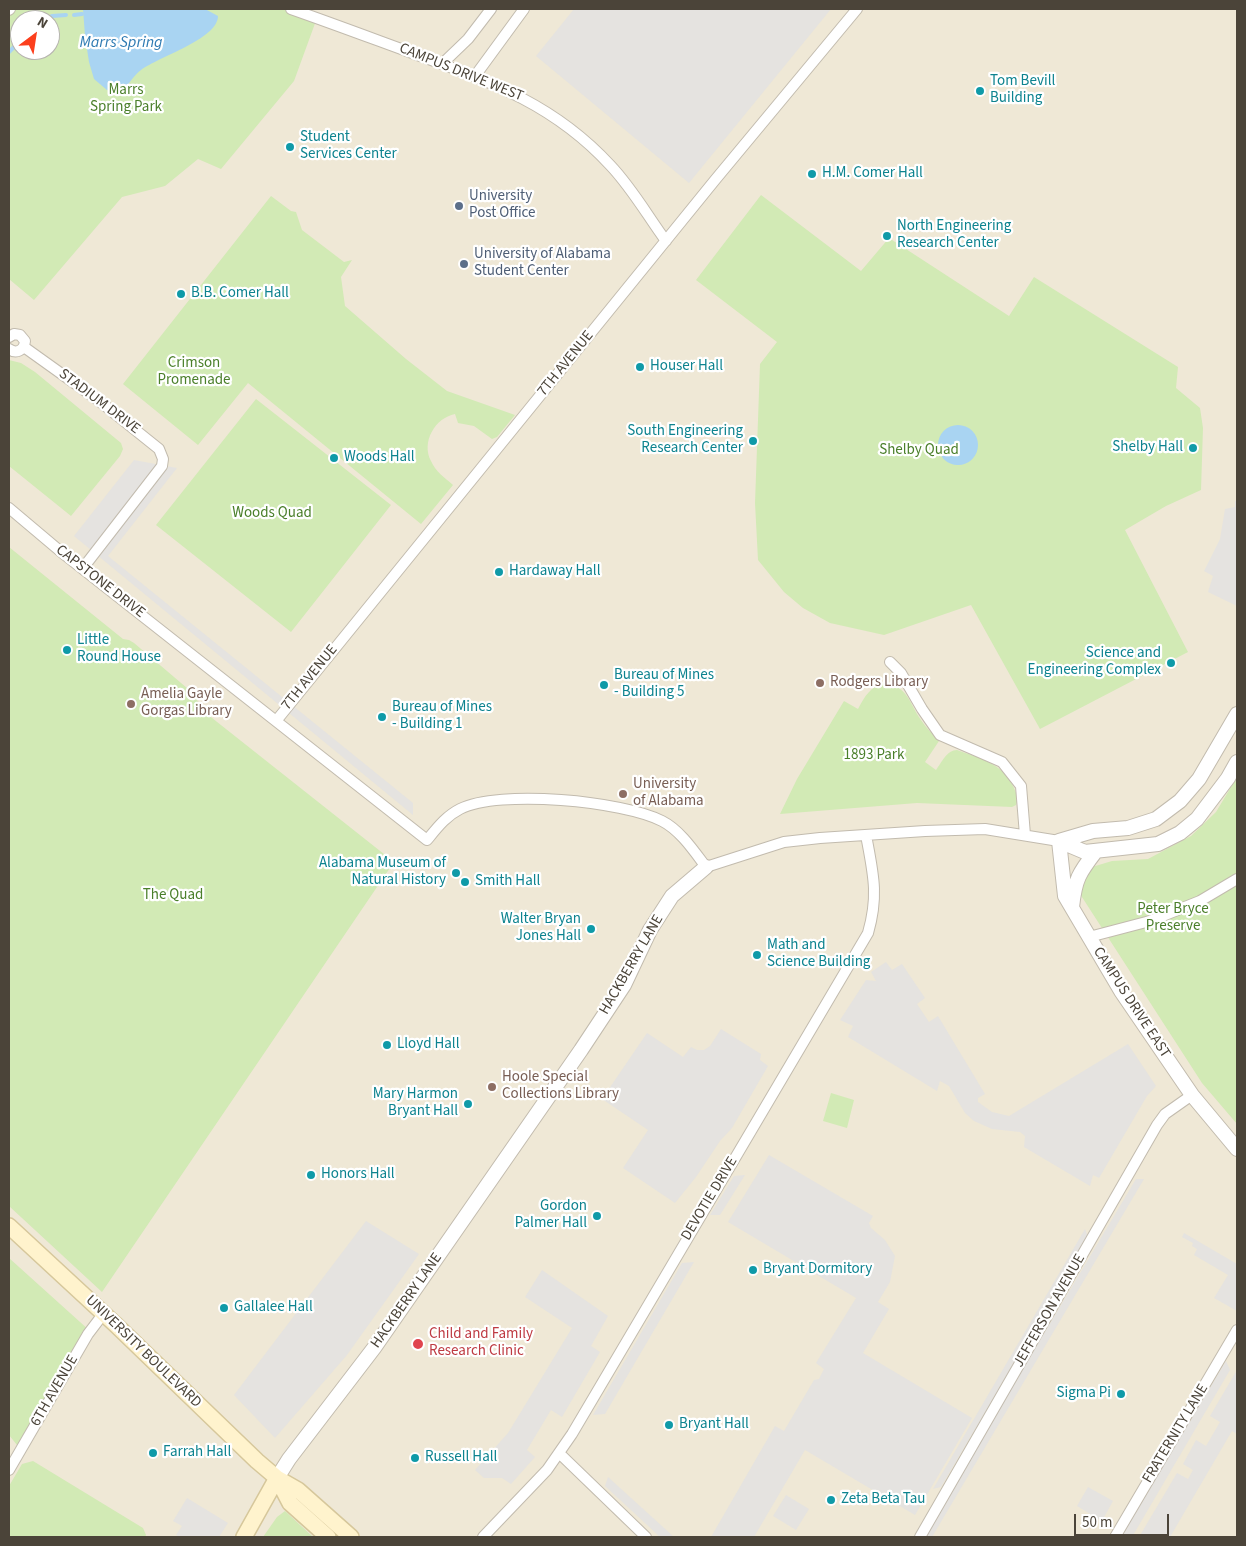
<!DOCTYPE html>
<style>
body{margin:0}
#map{position:relative;width:1246px;height:1546px;overflow:hidden;background:#f6f3ec;font-family:"Source Sans 3",sans-serif}
canvas{display:block}
.frame{position:absolute;inset:0;border:10px solid #4b4439;pointer-events:none}
.north{position:absolute;left:10px;top:10px;width:50px;height:50px;box-sizing:border-box;background:#fff;border:1px solid #b7b4b0;border-radius:50%;rotate:31deg;font-size:14px;font-weight:700;line-height:20px;text-align:center;color:#4b4439}
.north::after{content:'';display:block;margin:auto;width:18px;height:22px;background:#fc3f1d;clip-path:polygon(50% 0,100% 100%,50% 72%,0 100%)}
.scale{position:absolute;left:1074px;top:1514px;width:95px;height:22px;box-sizing:border-box;border:2px solid #4b4439;border-top:0;padding-left:6px;font-size:15px;line-height:18px;white-space:nowrap;color:#4b4439;-webkit-text-stroke:4px #fff;paint-order:stroke}
</style>
<div id="map">
<canvas width="1246" height="1546"></canvas>
<div class="frame"></div>
<div class="north">N</div>
<div class="scale">50 m</div>
</div>
<script>
const context = document.querySelector('canvas').getContext('2d');
context.lineJoin = 'round';
function paint(path, color) { context.fillStyle = color; context.fill(path, 'evenodd'); }
function strokePath(path, color, width, dash) { context.strokeStyle = color; context.lineWidth = width; context.lineCap = dash ? 'butt' : 'round'; context.setLineDash(dash || []); context.stroke(path); }
function drawText(font, color, halo, rows, align = 'center') {
  context.font = font + ' "Source Sans 3",sans-serif'; context.lineWidth = 4.5; context.setLineDash([]); context.textBaseline = 'middle'; context.strokeStyle = halo; context.fillStyle = color; for (const [text, x, y, turn = 0] of rows) {
    context.save(); context.translate(x, y); context.rotate((+turn || 0) * Math.PI / 180); context.textAlign = isNaN(turn) ? turn : align; if (halo) context.strokeText(text, 0, 0); context.fillText(text, 0, 0); context.restore();
  }
}
const education = new Path2D(`
 M9 9H1237V1537H9ZM20 20H50V50H20Z`);
const green = new Path2D(`
 M10 9H290L317 18 294 81 221 169 198 159 165 186 122 197 34 300 9 279ZM20 20H50V50H20Z
 M761 195 861 271 889 238 1009 316 1034 277 1178 367 1176 388 1200 408 1203 428 1201 490 1166 506 1125 530 1188 652 1040 729 971 605 884 635 830 623 803 608 784 592 758 560 755 503 760 364 777 342 696 280Z
 M271 196 291 211 296 212 302 230 344 262 352 260 341 277 345 306 406 359 447 391 515 415 497 437 492 439 474 426 458 423 455 414C435 418 421 442 431 461 435 471 445 478 453 485L421 524 248 383 198 445 123 384Z
 M9 360 21 363 35 372 121 443 123 449 120 456 71 516 9 466Z
 M256 399 391 505 291 632 156 525Z
 M9 547 123 639 129 640 134 643 194 694 201 708 207 714 394 862 102 1292 9 1206Z
 M884 683C908 686 909 703 921 720 926 728 933 734 939 741L925 762 936 770C942 762 947 750 957 750 979 758 1002 763 1013 786 1016 792 1019 799 1016 805L1012 807 917 803 780 814 797 779 844 701 858 709C865 696 870 687 884 683Z
 M1237 777V1124L1202 1083 1080 894 1082 877 1092 867 1112 861 1148 859 1191 836 1216 812Z
 M831 1093 854 1100 847 1128 823 1121Z
 M9 1258 90 1331 21 1450 9 1435Z
 M33 1461 143 1528 146 1535 145 1537H9V1486L22 1464Z
 M285 1511 313 1537H263L277 1517Z`);
const parking = new Path2D(`
 M574 9H831L689 183 536 56Z
 M134 460 177 468 108 556 413 803V815L74 536Z
 M1235 501H1237V606L1208 592 1213 576 1204 571 1220 539 1225 509 1235 507Z
 M886 962 892 970 902 964 925 998 917 1004 929 1022 938 1016 985 1094 978 1098V1102L992 1112 1009 1116 1128 1044 1156 1086 1147 1096 1099 1178 1093 1175 1090 1186 1024 1147 1025 1136 1020 1132 992 1129 974 1121 965 1113 949 1086 940 1081 937 1091 848 1037 853 1026 840 1020 866 980 876 981 871 972Z
 M721 1029 761 1054 760 1060 768 1066 732 1128 720 1141 696 1177 675 1203 623 1168 648 1130 602 1099 647 1033 683 1057 691 1047 697 1050H704L710 1046Z
 M769 1155 873 1216 869 1223 871 1228 885 1240 895 1256 890 1282 878 1302 889 1309 863 1353 972 1418 915 1515 805 1450 754 1537H711L775 1426 784 1431 814 1380 819 1379 824 1369 816 1363 856 1298 728 1222Z
 M745 1175 720 1215H710L734 1176Z
 M1136 1179H1144L932 1537H923Z
 M366 1221 419 1254 347 1355 275 1438 234 1395Z
 M1085 1229 1088 1237 941 1487 933 1489Z
 M1184 1233 1237 1264V1311L1214 1298 1228 1275 1194 1255 1197 1249 1192 1246 1193 1243 1182 1237Z
 M694 1262 605 1414 593 1415 682 1263Z
 M542 1270 608 1316 591 1346 600 1352 562 1417 551 1410 527 1450 535 1457 511 1484 502 1478H484L475 1470 508 1433 572 1328 525 1297Z
 M1226 1361 1230 1370 1132 1537H1121Z
 M1237 1370V1434L1232 1431 1170 1537H1139L1177 1473 1188 1479 1193 1470 1183 1464 1196 1440 1206 1446 1220 1422 1210 1416Z
 M608 1477 674 1537H660L605 1486Z
 M1088 1487 1113 1501 1102 1521 1077 1506Z
 M786 1495 809 1509 796 1530 773 1516Z
 M187 1498 228 1523 219 1537H180L176 1535 182 1526 173 1521Z`);
const water = new Path2D(`
 M83 9H205L218 16C218 39 158 57 141 70 134 75 129 84 123 91L107 90 94 79 89 62 85 36Z
 M938 445a20 20 0 1 1 40 0a20 20 0 1 1-40 0Z`);
const stream = new Path2D(`
 M74 15 82 14
 M46 20 52 16 66 15
 M9 52 20 41`);
const minor = new Path2D(`
 M291 9C331 23 371 38 412 53 488 81 553 103 610 165 632 188 647 215 666 241
 M9 10 10 9
 M443 63 468 39 491 9
 M475 76 524 9
 M9 337 14 334 20 335 25 341C24 351 16 354 9 349
 M24 347 98 400 159 449 163 459 162 466 83 568
 M9 508 60 551 427 840C437 828 446 816 460 809 499 789 623 801 662 821 680 830 694 851 706 867L784 842 820 838 925 831 985 829 1059 841
 M890 662 901 673 922 709 940 735 1002 762 1021 786 1025 835
 M276 721 715 180 857 9
 M1089 937 1150 921 1200 901 1237 879
 M559 1453 646 1537
 M9 1470 88 1334 104 1313
 M483 1537 547 1470 572 1434 868 933C879 895 873 873 866 835
 M920 1537 1157 1125 1165 1114 1192 1095
 M1115 1537 1237 1330`);
const tertiary = new Path2D(`
 M1059 841 1065 896 1121 991 1192 1095 1237 1149
 M1059 841 1093 831 1128 828 1156 819 1180 801 1199 779 1237 714
 M1059 841 1085 852 1158 844 1180 833 1197 819 1228 778 1237 762
 M1072 907C1075 879 1079 873 1096 851
 M277 1478 289 1459 374 1348 581 1050 624 985 650 930 672 896 706 867`);
const secondary = new Path2D(`
 M9 1226 116 1325 257 1461 277 1478 298 1490 351 1537
 M277 1478 290 1503 328 1537
 M244 1537 277 1478`);
const markers = [
 [980,91,5,"#0f9aa8"],
 [290,147,5,"#0f9aa8"],
 [812,174,5,"#0f9aa8"],
 [459,206,5,"#5c6f8a"],
 [887,236,5,"#0f9aa8"],
 [464,264,5,"#5c6f8a"],
 [181,294,5,"#0f9aa8"],
 [640,367,5,"#0f9aa8"],
 [753,441,5,"#0f9aa8"],
 [1193,448,5,"#0f9aa8"],
 [334,458,5,"#0f9aa8"],
 [499,572,5,"#0f9aa8"],
 [67,650,5,"#0f9aa8"],
 [1171,663,5,"#0f9aa8"],
 [820,683,5,"#8d6e63"],
 [604,685,5,"#0f9aa8"],
 [131,704,5,"#8d6e63"],
 [382,717,5,"#0f9aa8"],
 [623,794,5,"#8d6e63"],
 [456,873,5,"#0f9aa8"],
 [465,882,5,"#0f9aa8"],
 [591,929,5,"#0f9aa8"],
 [757,955,5,"#0f9aa8"],
 [387,1045,5,"#0f9aa8"],
 [492,1087,5,"#8d6e63"],
 [468,1104,5,"#0f9aa8"],
 [311,1175,5,"#0f9aa8"],
 [597,1216,5,"#0f9aa8"],
 [753,1270,5,"#0f9aa8"],
 [224,1308,5,"#0f9aa8"],
 [418,1344,6,"#e0444e"],
 [1121,1394,5,"#0f9aa8"],
 [669,1425,5,"#0f9aa8"],
 [153,1453,5,"#0f9aa8"],
 [415,1458,5,"#0f9aa8"],
 [831,1500,5,"#0f9aa8"]
];
const streetNames = [
 ["CAMPUS DRIVE WEST",461,73,22],
 ["7TH AVENUE",566,364,-51],
 ["STADIUM DRIVE",99,402,37],
 ["CAPSTONE DRIVE",100,582,38],
 ["7TH AVENUE",310,678,-51],
 ["HACKBERRY LANE",632,965,-60],
 ["CAMPUS DRIVE EAST",1131,1003,57],
 ["DEVOTIE DRIVE",710,1199,-59],
 ["HACKBERRY LANE",407,1301,-55],
 ["JEFFERSON AVENUE",1050,1311,-60],
 ["UNIVERSITY BOULEVARD",143,1352,44],
 ["6TH AVENUE",55,1391,-60],
 ["FRATERNITY LANE",1176,1434,-59]
];
const cultureNames = [
 ["Tom Bevill",990,82],
 ["Building",990,99],
 ["Student",300,138],
 ["Services Center",300,155],
 ["H.M. Comer Hall",822,174],
 ["North Engineering",897,227],
 ["Research Center",897,244],
 ["B.B. Comer Hall",191,294],
 ["Houser Hall",650,367],
 ["South Engineering",743,432,"right"],
 ["Research Center",743,449,"right"],
 ["Shelby Hall",1183,448,"right"],
 ["Woods Hall",344,458],
 ["Hardaway Hall",509,572],
 ["Little",77,641],
 ["Round House",77,658],
 ["Science and",1161,654,"right"],
 ["Engineering Complex",1161,671,"right"],
 ["Bureau of Mines",614,676],
 ["- Building 5",614,693],
 ["Bureau of Mines",392,708],
 ["- Building 1",392,725],
 ["Alabama Museum of",446,864,"right"],
 ["Natural History",446,881,"right"],
 ["Smith Hall",475,882],
 ["Walter Bryan",581,920,"right"],
 ["Jones Hall",581,937,"right"],
 ["Math and",767,946],
 ["Science Building",767,963],
 ["Lloyd Hall",397,1045],
 ["Mary Harmon",458,1095,"right"],
 ["Bryant Hall",458,1112,"right"],
 ["Honors Hall",321,1175],
 ["Gordon",587,1207,"right"],
 ["Palmer Hall",587,1224,"right"],
 ["Bryant Dormitory",763,1270],
 ["Gallalee Hall",234,1308],
 ["Sigma Pi",1111,1394,"right"],
 ["Bryant Hall",679,1425],
 ["Farrah Hall",163,1453],
 ["Russell Hall",425,1458],
 ["Zeta Beta Tau",841,1500]
];
const parkNames = [
 ["Marrs",126,91],
 ["Spring Park",126,108],
 ["Crimson",194,364],
 ["Promenade",194,381],
 ["Shelby Quad",919,451],
 ["Woods Quad",272,514],
 ["1893 Park",874,756],
 ["The Quad",173,896],
 ["Peter Bryce",1173,910],
 ["Preserve",1173,927]
];
const serviceNames = [
 ["University",469,197],
 ["Post Office",469,214],
 ["University of Alabama",474,255],
 ["Student Center",474,272]
];
const educationNames = [
 ["Rodgers Library",830,683],
 ["Amelia Gayle",141,695],
 ["Gorgas Library",141,712],
 ["University",633,785],
 ["of Alabama",633,802],
 ["Hoole Special",502,1078],
 ["Collections Library",502,1095]
];
const healthNames = [
 ["Child and Family",429,1335],
 ["Research Clinic",429,1352]
];
const waterNames = [
 ["Marrs Spring",121,43]
];
paint(education, '#efe8d6');
paint(green, '#d2eab5');
paint(parking, '#e5e3e0');
paint(water, '#a9d4f2');
strokePath(stream, '#a9d4f2', 4);
strokePath(minor, '#c2bbae', 12);
strokePath(tertiary, '#c2bbae', 16);
strokePath(secondary, '#d6c79b', 18);
strokePath(minor, '#fff', 10);
strokePath(tertiary, '#fff', 14);
strokePath(secondary, '#fff3cd', 15);
for (const [x, y, r, color] of markers) { const dot = new Path2D(); dot.arc(x, y, r, 0, 2 * Math.PI); context.fillStyle = color; context.fill(dot); strokePath(dot, '#fff', 2); }
drawText('15px', '#4b4439', '#fff', streetNames);
drawText('15px', '#0d838f', '#fff', cultureNames, 'left');
drawText('15px', '#4a7f2a', '#fff', parkNames);
drawText('15px', '#4e5e75', '#fff', serviceNames, 'left');
drawText('15px', '#785e54', '#fff', educationNames, 'left');
drawText('15px', '#be3a42', '#fff', healthNames, 'left');
drawText('italic 16px', '#2e7ab2', '#fff', waterNames);
</script>
